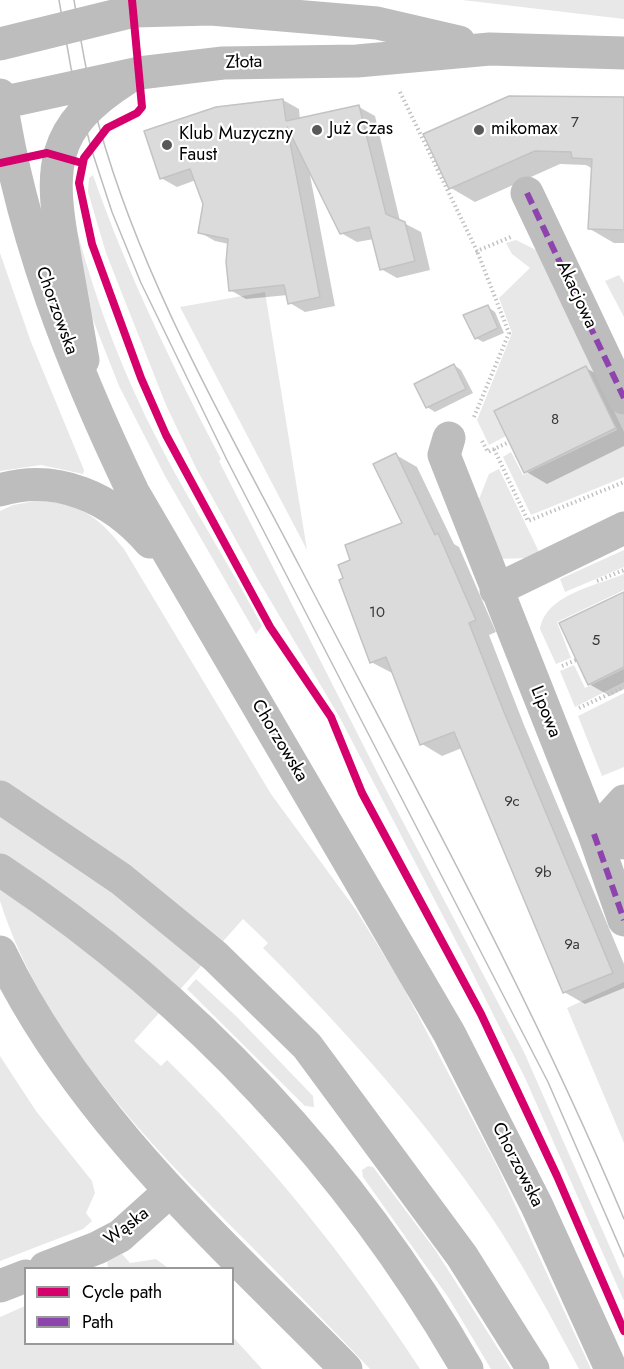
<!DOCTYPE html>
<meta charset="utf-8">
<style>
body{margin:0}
#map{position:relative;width:624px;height:1369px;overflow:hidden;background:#fff;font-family:Jost,sans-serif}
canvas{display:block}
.legend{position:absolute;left:24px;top:1267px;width:210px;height:78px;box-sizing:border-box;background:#fff;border:2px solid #999;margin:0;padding:8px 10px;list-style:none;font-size:18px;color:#000}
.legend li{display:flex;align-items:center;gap:12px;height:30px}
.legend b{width:30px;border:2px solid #999}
</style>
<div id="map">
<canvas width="624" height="1369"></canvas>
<ul class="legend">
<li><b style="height:8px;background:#d6006c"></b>Cycle path</li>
<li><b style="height:8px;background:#8e44ad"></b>Path</li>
</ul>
</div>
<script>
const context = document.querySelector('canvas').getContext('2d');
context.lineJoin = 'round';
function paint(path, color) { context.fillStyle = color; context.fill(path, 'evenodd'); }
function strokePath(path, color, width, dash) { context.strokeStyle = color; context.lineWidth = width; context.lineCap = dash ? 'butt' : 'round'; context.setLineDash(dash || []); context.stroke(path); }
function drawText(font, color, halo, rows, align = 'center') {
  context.font = font + ' Jost,sans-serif'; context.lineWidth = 4.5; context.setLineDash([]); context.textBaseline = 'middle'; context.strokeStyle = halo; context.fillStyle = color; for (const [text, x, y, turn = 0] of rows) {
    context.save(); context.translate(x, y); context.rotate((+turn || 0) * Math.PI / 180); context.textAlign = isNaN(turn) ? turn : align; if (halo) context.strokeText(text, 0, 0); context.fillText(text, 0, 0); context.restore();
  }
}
const green = new Path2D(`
 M462 0H624V19Z
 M93 175C127 273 173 367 221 459L219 461 381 780 524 1052 624 1279V1301L525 1078 469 966 340 718 257 578 196 468 166 405 106 253 88 192 89 178Z
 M77 231C97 305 124 376 159 443 191 506 230 565 262 626L256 634 165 476 119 386 82 292Z
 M516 240 536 250 624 432V477L531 515 503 457 511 452 523 475 617 430 586 367 494 411 506 436 489 445 477 420 512 333 499 298 530 268 512 254 506 243Z
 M0 253 31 342 84 470 83 474 41 465 0 471Z
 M619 275 624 283V317L605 281Z
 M265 292 307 550 180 307Z
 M499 469 540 554 527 558 498 559 475 509 489 474Z
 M35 501C78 501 99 517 124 549L271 794 356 910 400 981 498 1168 591 1369H579C551 1317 523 1264 490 1215 424 1118 346 1031 263 948L268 943 243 919 134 1041 161 1066 167 1060C263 1154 347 1257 420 1369H370C330 1327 290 1285 249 1244 150 1144 44 1038 0 901V511L13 505Z
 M624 550V567L565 592 560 579Z
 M624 574V590L557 622 571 658 556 664 540 629C546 594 596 586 624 574Z
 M574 665 585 688 624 669V682L575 707 560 671Z
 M624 693V767L602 776 578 716Z
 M196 979 236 1016 313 1096 314 1107 305 1106 187 989Z
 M624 982V1143L567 1008Z
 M0 1056 36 1111 92 1181 95 1193 86 1213 92 1221 83 1229 0 1261Z
 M368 1166 373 1167 436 1251 511 1369H491L448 1297 363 1177 362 1170Z
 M122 1254 130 1263 156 1259 168 1268H108L107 1260Z
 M25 1306 26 1344H232L233 1337 262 1369H0V1317Z`);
const shadow = new Path2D(`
 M624 99V243H614L590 229 593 169 586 165 560 164 475 202 451 188Z
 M283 100 299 109 300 120 359 107 375 116 400 221 421 232 430 270 397 278 381 269 374 239 357 242 341 233 309 170 335 306 305 312 290 303 288 295 246 299 230 290 229 244 215 241 199 232 204 204 196 180 177 187 161 178Z
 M488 307 495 312 504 333 483 342 476 338Z
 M454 365 461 370 473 393 435 412 427 407Z
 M586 368 607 380 624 415V446L547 484 525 471Z
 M396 455 417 467 454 544 459 547 496 632 489 635 524 725 624 964V988L585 1004 564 992 462 748 442 756 422 744 394 674 371 662 345 578 352 561 404 524Z
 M624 594V689L610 696 589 684Z`);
const building = new Path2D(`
 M509 96 624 97V230L588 229 592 159 572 158 571 152 535 151 449 189 423 134Z
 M283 99 286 121 359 105 386 214 405 222 415 261 380 270 369 227 340 234 287 127 320 297 288 304 284 285 229 291 226 262 228 239 198 233 203 204 190 169 160 179 144 131 216 107Z
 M488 305 498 328 475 339 463 315Z
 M454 364 466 389 426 408 414 384Z
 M586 366 616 428 524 473 494 411Z
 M396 453 435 535 438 533 476 620 469 623 504 712 613 973 563 993 454 732 420 745 386 657 370 663 339 580 343 578 338 565 350 560 345 545 402 523 373 464Z
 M624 592V667L588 685 559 623Z`);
const path = new Path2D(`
 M400 92 477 251 513 236
 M474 417 509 333 477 251
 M482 441 488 452 509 442
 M494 449 528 521 624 482
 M597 581 624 570
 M562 666 576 660
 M579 708 624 687`);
const minor = new Path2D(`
 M0 44 134 11 211 9 377 23 459 42
 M1 103 139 73 223 63 357 61 490 49 624 53
 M527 193 624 398
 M83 360C77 324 70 288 64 252 49 168 49 128 126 79
 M449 438 444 455 594 834 624 843
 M496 590 624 528
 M624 801 594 834 624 920
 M45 1268 97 1248 120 1236 170 1191
 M0 1286 26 1276`);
const major = new Path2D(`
 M0 95C21 235 72 365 133 492L449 1033 537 1206 611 1369
 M0 490C57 473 112 498 150 542
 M0 797 121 879 215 956 307 1046 462 1256 533 1369
 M0 870C193 998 352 1168 467 1369
 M0 952C79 1117 219 1240 346 1369`);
const tram = new Path2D(`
 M59 0 71 68 91 148 112 212 141 283 227 460 548 1082 624 1257
 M74 0C81 42 88 85 99 126 142 281 226 425 300 567 412 782 530 995 624 1219`);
const quiet = new Path2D(`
 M527 193 624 398
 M594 834 624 920`);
const cycleway = new Path2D(`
 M132 0 142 107 137 113 107 128 84 158 79 183 92 244 141 378 166 435 270 627 331 717 362 793 481 1014 557 1176 624 1331
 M0 163 47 153 82 163`);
const markers = [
 [317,130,6,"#595959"],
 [479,130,6,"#595959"],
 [167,145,6,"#595959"]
];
const numberNames = [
 ["7",575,123],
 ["8",555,420],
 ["10",377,613],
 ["5",596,641],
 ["9c",512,802],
 ["9b",543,873],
 ["9a",572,945]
];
const streetNames = [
 ["Złota",244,63,-2],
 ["Akacjowa",576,295,65],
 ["Chorzowska",56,311,70],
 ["Lipowa",545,712,68],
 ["Chorzowska",279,741,59],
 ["Chorzowska",517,1165,63],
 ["Wąska",127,1227,-37]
];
const poiNames = [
 ["Już Czas",329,130],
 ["mikomax",491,130],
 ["Klub Muzyczny",179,135],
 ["Faust",179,156]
];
paint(green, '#e8e8e8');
paint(shadow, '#0003');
paint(building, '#dbdbdb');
strokePath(building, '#c3c3c3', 1.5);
strokePath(path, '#c2c2c2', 4, [1.5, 3]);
strokePath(minor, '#bdbdbd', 33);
strokePath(major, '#bdbdbd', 33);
strokePath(tram, '#bdbdbd', 1.5);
strokePath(quiet, '#8e44ad', 6, [12, 6]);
strokePath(cycleway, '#d6006c', 8);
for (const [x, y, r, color] of markers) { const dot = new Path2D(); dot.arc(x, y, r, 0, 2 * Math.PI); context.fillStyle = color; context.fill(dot); strokePath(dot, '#fff', 2); }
drawText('15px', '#373737', null, numberNames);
drawText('18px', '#000', '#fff', streetNames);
drawText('18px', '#000', '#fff', poiNames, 'left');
</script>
